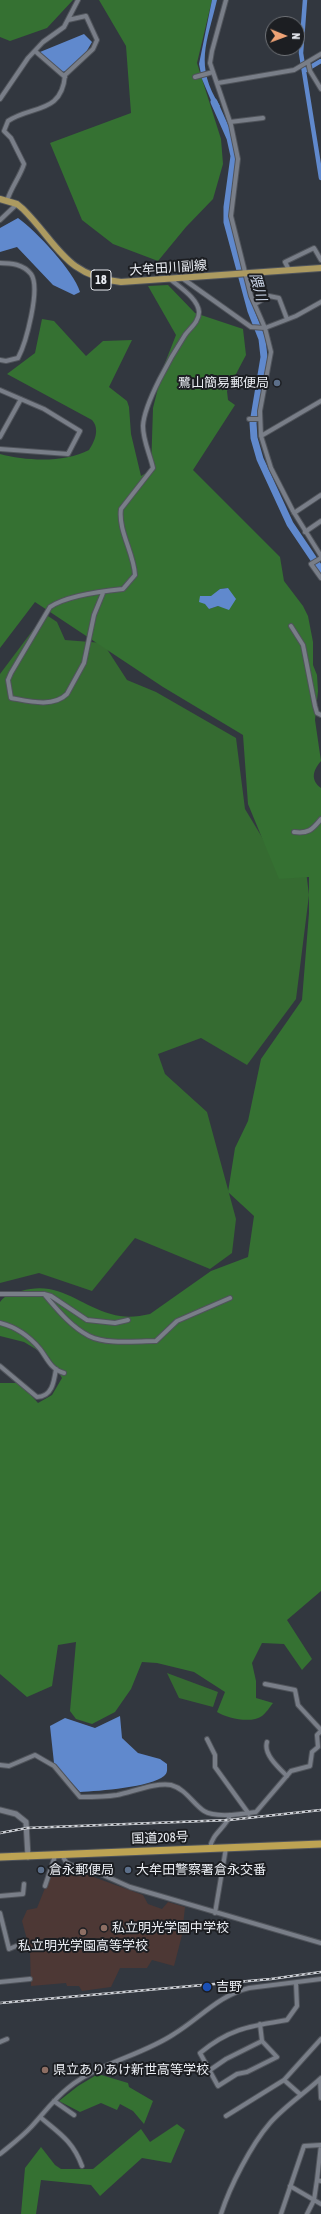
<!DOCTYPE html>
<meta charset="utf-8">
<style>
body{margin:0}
#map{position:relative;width:321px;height:2214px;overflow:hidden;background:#32373f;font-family:"Asap Condensed",sans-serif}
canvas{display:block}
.north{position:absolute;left:265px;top:16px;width:40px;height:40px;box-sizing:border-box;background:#1c1e22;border:1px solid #6e7176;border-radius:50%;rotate:91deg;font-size:11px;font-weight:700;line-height:16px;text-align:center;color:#eaedf3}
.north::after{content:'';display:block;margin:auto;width:14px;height:18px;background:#efa376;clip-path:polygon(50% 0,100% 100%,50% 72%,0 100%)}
</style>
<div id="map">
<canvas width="321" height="2214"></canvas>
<div class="north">N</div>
</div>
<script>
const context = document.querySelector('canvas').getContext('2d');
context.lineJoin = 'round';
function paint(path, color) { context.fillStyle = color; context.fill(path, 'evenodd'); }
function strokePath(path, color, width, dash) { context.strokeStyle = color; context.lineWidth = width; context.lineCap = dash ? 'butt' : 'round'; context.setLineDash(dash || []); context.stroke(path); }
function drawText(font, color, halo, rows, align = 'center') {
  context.font = font + ' "Asap Condensed","Noto Sans JP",sans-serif'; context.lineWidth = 4; context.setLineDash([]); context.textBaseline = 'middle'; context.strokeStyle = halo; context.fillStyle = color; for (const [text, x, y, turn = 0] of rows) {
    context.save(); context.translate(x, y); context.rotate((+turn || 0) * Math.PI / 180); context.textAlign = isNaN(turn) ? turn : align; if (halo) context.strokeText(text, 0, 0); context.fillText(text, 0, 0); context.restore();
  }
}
const education = new Path2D(`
 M55 1863 143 1895 148 1904 162 1909 168 1902 185 1907 182 1935 174 1966 152 1960 147 1968H120L111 1987 82 1991 79 1986H67L66 1983 31 1986 30 1951 22 1921 27 1910 37 1908Z`);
const green = new Path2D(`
 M45 614 57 622 65 640 103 643 127 680 156 692 236 738 245 809 283 872 306 871 309 895 296 999 247 1065 201 1038 158 1054 165 1074 207 1112 236 1219 232 1253 210 1269 135 1238 92 1291 39 1273 0 1283V674Z
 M167 1673 218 1692 213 1707 179 1698Z`);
const forest = new Path2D(`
 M0 0H73L47 28 10 41 0 37Z
 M99 0H212L197 63 221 139 223 164 213 199 186 227 158 261 113 244 82 220 50 143 131 113 126 46Z
 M168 285 195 313 243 329 246 355 227 391 228 400 235 405 193 470 280 557 284 581 303 606 308 616 313 642V665L317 675 318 691 315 720 321 761C313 770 310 780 321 788V1591L287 1620 312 1659 302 1670 284 1644 262 1643 252 1663 256 1681V1698L273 1703C270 1707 266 1713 262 1716 251 1724 227 1718 217 1712L225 1692 194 1672 157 1663 142 1662 131 1689 115 1712 92 1724 76 1719 70 1711 76 1642 58 1645 52 1686 27 1697 0 1674V1383H20L38 1403 52 1395 62 1378 49 1357 24 1342 0 1336V1302C6 1294 12 1293 21 1291 59 1280 78 1305 111 1314 124 1318 137 1317 150 1314L211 1271 248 1257 254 1216 228 1192 235 1148 248 1121 261 1059 302 1000 309 913V877L279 879 248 804 243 735 163 687 35 602 0 648V454C26 461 65 463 89 450 95 441 100 429 92 420L7 374 35 353 42 319 54 321 86 356 103 341 132 340 109 387 127 401 129 407 131 434 141 476 151 470 153 408 163 368 176 335 148 286ZM228 588 230 608 218 606 209 609 202 596H212L220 589Z
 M98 2074 128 2083 129 2087 153 2101 144 2124 133 2111 120 2104 117 2110 101 2103 80 2112 59 2101 78 2086Z
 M177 2124 185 2130 171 2163 142 2158 100 2196 91 2185 41 2180 36 2214H21L25 2168 41 2147 55 2165 61 2169H93L141 2129 150 2142Z`);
const water = new Path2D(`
 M212 0H217C207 43 194 65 220 106L215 110 202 79 199 64Z
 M84 34 92 42 85 54 66 71 62 72 40 52Z
 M18 218C36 231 74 271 80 292L74 295 53 285 17 247 0 252V228Z
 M228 588 236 599 229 610 218 606 209 609 205 604 199 602 200 596H211L220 589Z
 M120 1716 122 1738 138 1753 160 1759 167 1764C167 1769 168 1773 164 1776 151 1787 99 1791 80 1792L54 1763 50 1726 65 1718 95 1728Z`);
const canal = new Path2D(`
 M305 0 301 53 321 178
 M304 71 321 61`);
const river = new Path2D(`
 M214 102 230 138 234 156 227 207V222L251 311 262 339 264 357 253 423 254 438 260 459 290 524 321 570`);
const minor = new Path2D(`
 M226 0 212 51 210 63 231 125 238 159 231 216 251 296 265 328 271 352 260 411 261 436 271 468 293 511 321 556
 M35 51 65 77
 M308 62 310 71 321 89
 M195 77 213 72
 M218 83 294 70 321 54
 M0 99 28 58 43 42 64 27 78 0
 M230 122 263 118
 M7 201C11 187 20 177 24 164L11 138 4 131 8 121C32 105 62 114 65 75L93 49 97 40 86 16 68 20
 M0 220 17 204
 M0 263C11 263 23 264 31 274 41 288 26 343 18 358L6 361 0 360
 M289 270 285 262 314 248 321 260
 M182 278 251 327 265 328 296 316 321 302
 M255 304 269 296 279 298 287 319
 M0 390 44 409 80 431 68 454 0 449
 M249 419H259
 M261 436 321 401
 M0 437 21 399
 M294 513 321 495
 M305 532 321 521
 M321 558 311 564 321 578
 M103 593 94 615 84 663 67 694C53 708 28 701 11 698L8 680 11 673 50 607C66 596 103 591 123 589L135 575C134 553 118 531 121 509L153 468C150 454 143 441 143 426 144 403 172 355 185 335 190 328 199 322 199 312 198 298 179 287 169 278
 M291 626 303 645 315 706 317 713 321 715
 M294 832C308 834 312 830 321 819
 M0 1294H44L51 1296 87 1320 115 1323 128 1320
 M44 1294C57 1309 70 1326 89 1336 107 1345 136 1341 156 1341L177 1321 230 1298
 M0 1323C16 1327 29 1336 40 1349 47 1358 51 1370 64 1373
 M0 1366 37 1397C52 1397 54 1382 56 1369
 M265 1684 295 1690 298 1705 321 1730
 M207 1739 215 1755V1767L249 1814
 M267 1742C263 1754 279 1768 287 1776
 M0 1765 9 1766 35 1755 54 1766 80 1797C92 1797 105 1797 117 1795 132 1792 157 1782 171 1785 186 1789 193 1804 204 1811 215 1818 244 1814 256 1812L291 1771 310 1766 312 1752 318 1747 317 1735 321 1731
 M210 1848C212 1833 226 1828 230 1815
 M62 1855 66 1862 71 1865 94 1871 130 1887 321 1943
 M45 1886 55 1856
 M0 1896 23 1894 24 1884
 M0 1913 9 1949 21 1944
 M215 1913 226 1848
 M0 1982 30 1979
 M260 2024 262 2041 277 2057 247 2072 237 2074 218 2086 200 2053C230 2028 251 2026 287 2020L297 2006 296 1983
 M0 2042 7 2039
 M210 2070 226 2059 262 2041
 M320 2079 321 2098
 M301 2095 284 2080 321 2039
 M54 2101 74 2115
 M226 2116 284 2080
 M40 2117C59 2133 73 2141 82 2166
 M0 2154C11 2145 23 2136 32 2126 44 2113 54 2099 68 2088 100 2062 141 2056 174 2034 199 2019 219 1995 249 1988L321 1979
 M290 2186 321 2204
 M221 2214C230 2186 251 2145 270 2123 285 2106 305 2093 321 2078
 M281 2214 304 2146 321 2145 317 2180 321 2181
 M307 2214 314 2200 317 2180`);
const tertiary = new Path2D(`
 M0 1810 16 1814 26 1822 28 1857`);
const primary = new Path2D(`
 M0 199 17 204 23 209C58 244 65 276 121 282L321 268`);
const trunk = new Path2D(`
 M0 1857 321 1844`);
const rail = new Path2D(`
 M0 1833 27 1828 229 1820 321 1810
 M0 2003 271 1979 321 1972`);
const markers = [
 [277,383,4,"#5c6f8a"],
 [41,1870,4,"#5c6f8a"],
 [128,1870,4,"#5c6f8a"],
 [104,1928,4,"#8d6e63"],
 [83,1932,4,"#8d6e63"],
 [207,1987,5,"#1a4fb4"],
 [45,2070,4,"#8d6e63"]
];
const shields = [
 [101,280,20]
];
const shieldNames = [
 ["18",101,280]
];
const streetNames = [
 ["大牟田川副線",168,268,-4],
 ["国道208号",160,1838,-2]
];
const poiNames = [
 ["鷺山簡易郵便局",269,383,"right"],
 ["倉永郵便局",49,1870],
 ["大牟田警察署倉永交番",136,1870],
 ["私立明光学園中学校",112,1928],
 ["私立明光学園高等学校",83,1946,"center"],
 ["吉野",216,1987],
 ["県立ありあけ新世高等学校",53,2070]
];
const waterNames = [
 ["隈川",258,287,75]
];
paint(education, '#4d3835');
paint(green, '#356b31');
paint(forest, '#357132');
paint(water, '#6089cd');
strokePath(canal, '#6089cd', 4.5);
strokePath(river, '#6089cd', 7);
strokePath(minor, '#50545b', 6);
strokePath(tertiary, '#50545b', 7);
strokePath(primary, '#50545b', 8);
strokePath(trunk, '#50545b', 9);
strokePath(minor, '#797e88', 4);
strokePath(tertiary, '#797e88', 5);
strokePath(primary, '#ac9a60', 6);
strokePath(trunk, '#bda353', 7);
strokePath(rail, '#cdd0d6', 2.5);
strokePath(rail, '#1c1e22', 1, [3]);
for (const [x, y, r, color] of markers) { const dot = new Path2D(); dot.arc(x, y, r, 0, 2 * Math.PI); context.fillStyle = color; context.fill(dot); strokePath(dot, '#1c1e22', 1.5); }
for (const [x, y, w] of shields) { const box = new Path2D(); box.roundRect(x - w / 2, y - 10, w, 20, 3); context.fillStyle = '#1c1e22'; context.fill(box); strokePath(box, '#eaedf3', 1); }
drawText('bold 12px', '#eaedf3', null, shieldNames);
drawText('13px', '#eaedf3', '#1c1e22', streetNames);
drawText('13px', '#eaedf3', '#1c1e22', poiNames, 'left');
drawText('italic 14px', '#d0dbee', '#1c1e22', waterNames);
</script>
